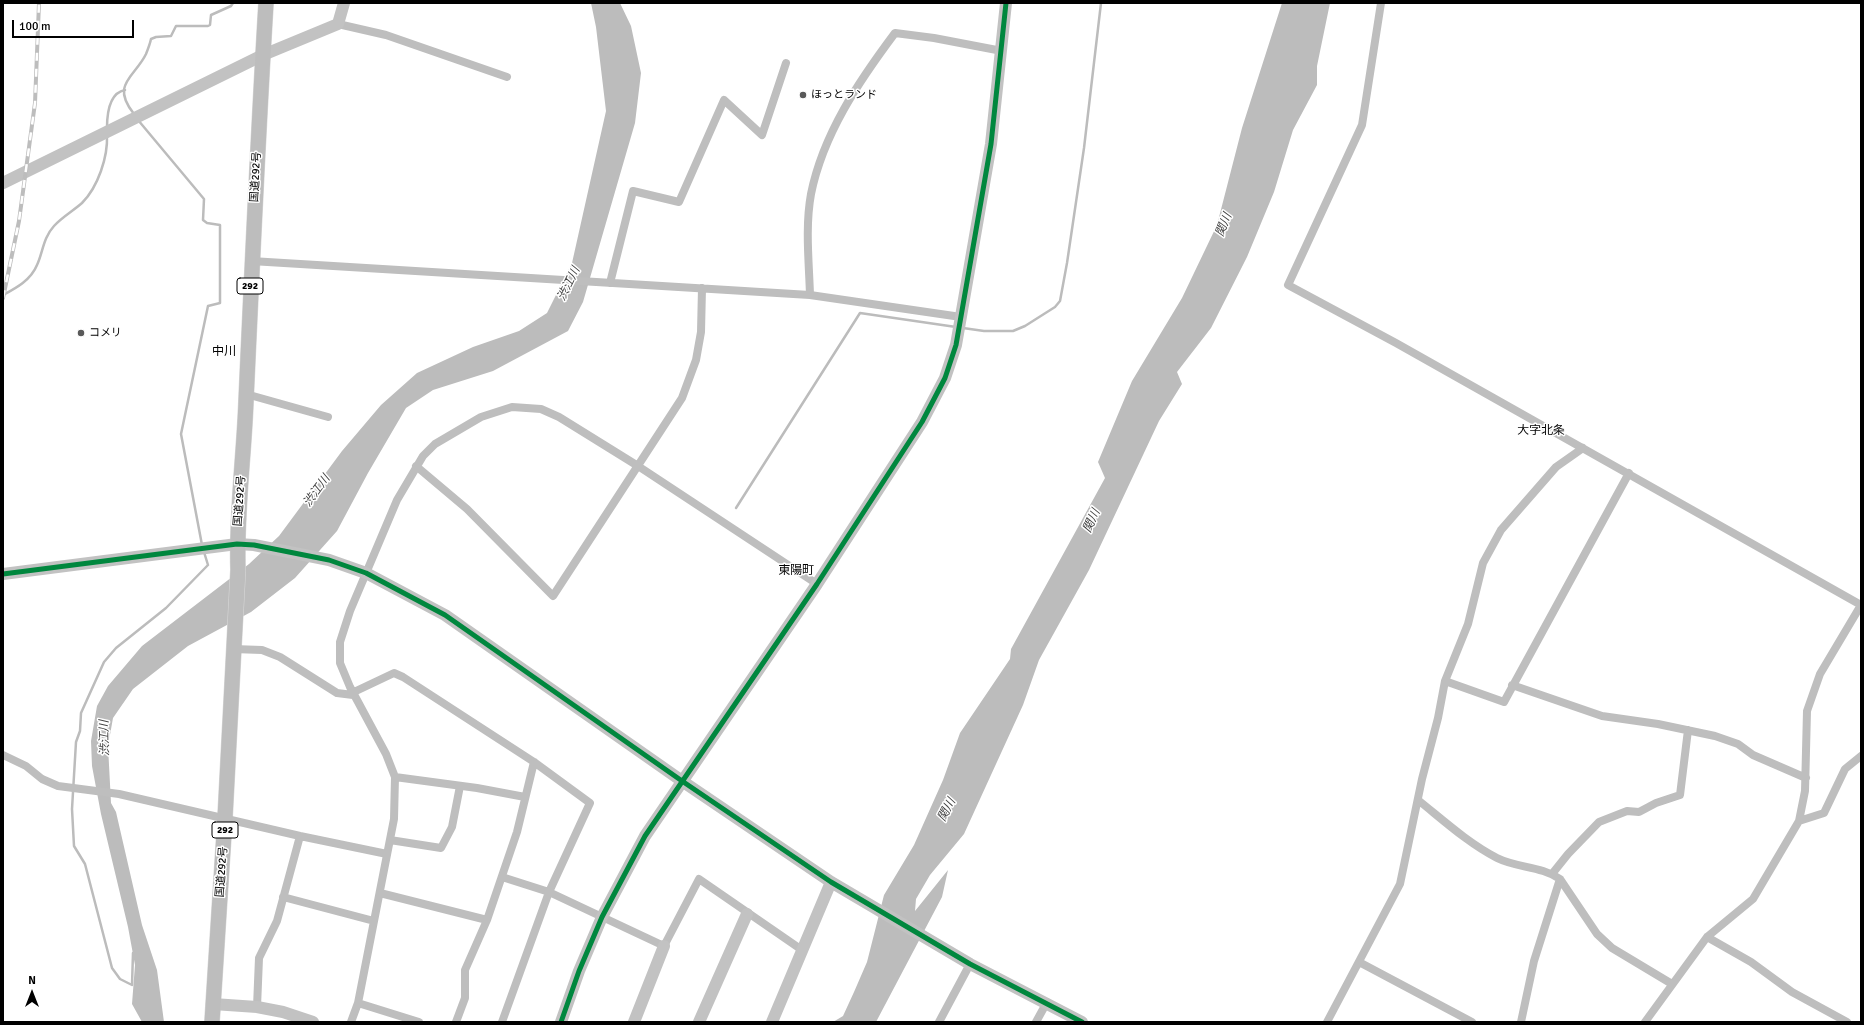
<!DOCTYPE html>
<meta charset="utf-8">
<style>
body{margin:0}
#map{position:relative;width:1864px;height:1025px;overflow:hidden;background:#fff;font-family:Signika,sans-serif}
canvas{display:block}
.frame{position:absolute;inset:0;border:4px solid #000;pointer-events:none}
.north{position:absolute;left:12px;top:973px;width:40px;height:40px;-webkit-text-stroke:3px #fff;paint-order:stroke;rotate:0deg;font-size:11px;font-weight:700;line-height:16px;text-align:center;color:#000}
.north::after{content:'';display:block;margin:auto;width:14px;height:18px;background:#000;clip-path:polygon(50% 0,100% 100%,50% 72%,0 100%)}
.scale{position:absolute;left:12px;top:20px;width:122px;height:18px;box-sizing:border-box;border:2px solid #000;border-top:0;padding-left:5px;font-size:12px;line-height:14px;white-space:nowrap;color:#000;-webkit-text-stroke:3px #fff;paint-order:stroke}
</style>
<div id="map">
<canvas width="1864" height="1025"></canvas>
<div class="frame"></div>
<div class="north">N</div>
<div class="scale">100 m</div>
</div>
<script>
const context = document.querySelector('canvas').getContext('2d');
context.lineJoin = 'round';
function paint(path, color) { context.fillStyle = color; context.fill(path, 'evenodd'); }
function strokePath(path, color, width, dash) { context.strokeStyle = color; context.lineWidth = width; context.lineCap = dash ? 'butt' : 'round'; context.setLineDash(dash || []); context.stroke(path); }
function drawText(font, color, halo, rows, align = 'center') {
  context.font = font + ' Signika,"Noto Sans JP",sans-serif'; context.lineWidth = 3; context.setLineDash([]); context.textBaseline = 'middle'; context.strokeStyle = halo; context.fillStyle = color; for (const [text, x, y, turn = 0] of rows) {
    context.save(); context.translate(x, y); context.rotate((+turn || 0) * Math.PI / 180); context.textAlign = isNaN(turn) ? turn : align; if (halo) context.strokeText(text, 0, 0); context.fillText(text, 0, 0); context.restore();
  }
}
const water = new Path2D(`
 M591 3H620L631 26 641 73 635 123 583 302 568 331 493 371 433 390 406 408 368 473 337 531 295 578 251 612 188 646 133 689 113 718 108 746 111 803 116 812 142 925 157 970 164 1022H142L132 1004 135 965 128 927 101 814 92 766 91 741 97 706 108 686 142 646 249 564 279 536 342 451 381 405 417 373 473 347 519 331 547 313 572 263 606 111 596 27Z
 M1282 3H1330L1317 66V85L1293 130 1274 192 1247 257 1211 328 1177 372 1182 384 1159 421 1089 570 1039 660 1023 705 964 834 930 875 916 899 915 911 948 870 942 897 876 1022H833L843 1016 854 992 867 962 884 895 914 845 943 780 960 733 1010 659 1011 649 1105 478 1098 462 1132 381 1182 298 1217 225 1242 128Z`);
const stream = new Path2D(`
 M134 114C110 84 135 77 146 54 148 49 150 44 151 39L156 37 171 36 176 26H208L210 25 211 15 231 6 233 3
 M138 120 204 199 203 220 207 223 220 225V303L208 306 181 434 202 545
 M107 128C107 115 109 93 125 90
 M3 295C16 288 31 280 37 265 43 252 43 238 54 226 62 217 73 211 82 203 98 187 108 157 107 135
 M963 328 984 331H1013L1025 326 1055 307 1060 301 1067 263 1084 148 1101 3
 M736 508 860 313 956 327
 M133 953 132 985 120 979 112 968 85 864 74 846 72 809 76 742 80 731 81 713 104 662 116 648 166 608 208 565 204 552`);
const street = new Path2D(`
 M1381 3 1362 125 1288 285 1396 343 1861 605
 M338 24 386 35 507 77
 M251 261 810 295 961 317
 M610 283 633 191 679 202 724 100 762 135 786 63
 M810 295C809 262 805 227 811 194 823 134 859 81 895 33L934 38 1002 51
 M246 394 328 417
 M416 466 467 509 553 596 682 398 696 360 701 332 702 288
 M233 649 262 650 280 657 337 693 353 695
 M1445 681 1504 702 1629 473
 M1512 685 1602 716 1658 724 1715 736 1738 744 1753 755 1806 778
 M353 695 356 691 394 673 403 677 534 762 590 803 549 892 502 1022
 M3 755 26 766 42 779 58 786 119 794 300 836 387 854
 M395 777 477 788 525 797
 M1418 800C1443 820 1468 843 1497 858 1517 868 1541 866 1560 879L1597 934 1612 948 1672 984
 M1799 821 1824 813 1845 769 1861 756
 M390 840 441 848 452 827 460 786
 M1552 874 1568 854 1599 822 1627 811 1639 812 1656 803 1680 795 1688 730
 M502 877 549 892 664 946 699 879 802 950
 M380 893 487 920
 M283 897 374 921
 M1707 937 1751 962 1792 992 1847 1022
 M1359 962 1472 1022
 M358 1003 419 1022
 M257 1007 259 958 277 921 300 836
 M351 1022 358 1003 394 819 395 777 386 754 350 687 340 663V642L350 611 397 500 423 456 435 444 481 417 512 407 541 409 559 417 638 466 817 584
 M456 1022 465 998V970L487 920 517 832 534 762
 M939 1022 970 964
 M1036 1022 1047 1002
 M1327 1022 1400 884 1422 779 1438 718 1445 681 1468 624 1483 563 1501 530 1556 467 1583 448
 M1521 1022 1534 961 1560 879
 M1645 1022 1707 937 1753 899 1799 821 1805 791 1807 711 1820 674 1861 605`);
const secondary = new Path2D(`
 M3 183 263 55 338 24 344 3
 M3 574 237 544 254 545 329 560 366 573 445 615 682 781 831 882 970 964 1082 1022
 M213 1004 257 1007 283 1012 313 1022
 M561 1022 579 971 602 917 645 836 817 584 922 422 945 378 956 345 991 144 1006 3
 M634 1022 664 946
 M699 1022 747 914
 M772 1022 831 882`);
const highway = new Path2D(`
 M212 1022 225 818 238 570C236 513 244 457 246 401 252 268 258 136 266 3`);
const rail = new Path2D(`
 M3 298 19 221 35 103 39 3`);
const cycleway = new Path2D(`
 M3 574 237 544 254 545 329 560 366 573 445 615 682 781 831 882 970 964 1082 1022
 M561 1022 579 971 602 917 645 836 817 584 922 422 945 378 956 345 991 144 1006 3`);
const markers = [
 [803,95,4,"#595959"],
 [81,333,4,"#595959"]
];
const shields = [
 [250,286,26],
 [225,830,26]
];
const shieldNames = [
 ["292",250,286],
 ["292",225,830]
];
const poiNames = [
 ["ほっとランド",811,95],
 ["コメリ",89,333]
];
const streetNames = [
 ["国道292号",256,177,-87],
 ["国道292号",240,501,-86],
 ["国道292号",222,872,-86]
];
const waterNames = [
 ["関川",1224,225,-68],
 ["渋江川",569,284,-64],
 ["渋江川",317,491,-54],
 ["関川",1092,521,-65],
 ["渋江川",105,738,-91],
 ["関川",947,810,-62]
];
const neighbourhoodNames = [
 ["中川",224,352],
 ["大字北条",1541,431],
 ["東陽町",796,571]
];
paint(water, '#bcbcbc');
strokePath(stream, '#bcbcbc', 2.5);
strokePath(highway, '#dbdbdb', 16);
strokePath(street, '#bebebe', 8);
strokePath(secondary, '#c2c2c2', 12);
strokePath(highway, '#bdbdbd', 15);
strokePath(rail, '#bdbdbd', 4);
strokePath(rail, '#fff', 2.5, [8]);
strokePath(cycleway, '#00873e', 5);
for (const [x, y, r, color] of markers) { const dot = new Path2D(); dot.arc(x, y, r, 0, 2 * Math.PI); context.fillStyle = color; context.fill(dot); strokePath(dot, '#fff', 1.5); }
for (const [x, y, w] of shields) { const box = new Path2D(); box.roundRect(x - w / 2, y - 8, w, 16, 3); context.fillStyle = '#fff'; context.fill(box); strokePath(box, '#000', 1); }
drawText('bold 10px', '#000', null, shieldNames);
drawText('11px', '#000', '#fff', poiNames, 'left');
drawText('11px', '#000', '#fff', streetNames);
drawText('italic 12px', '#414141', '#fff', waterNames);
drawText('12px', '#000', '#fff', neighbourhoodNames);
</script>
